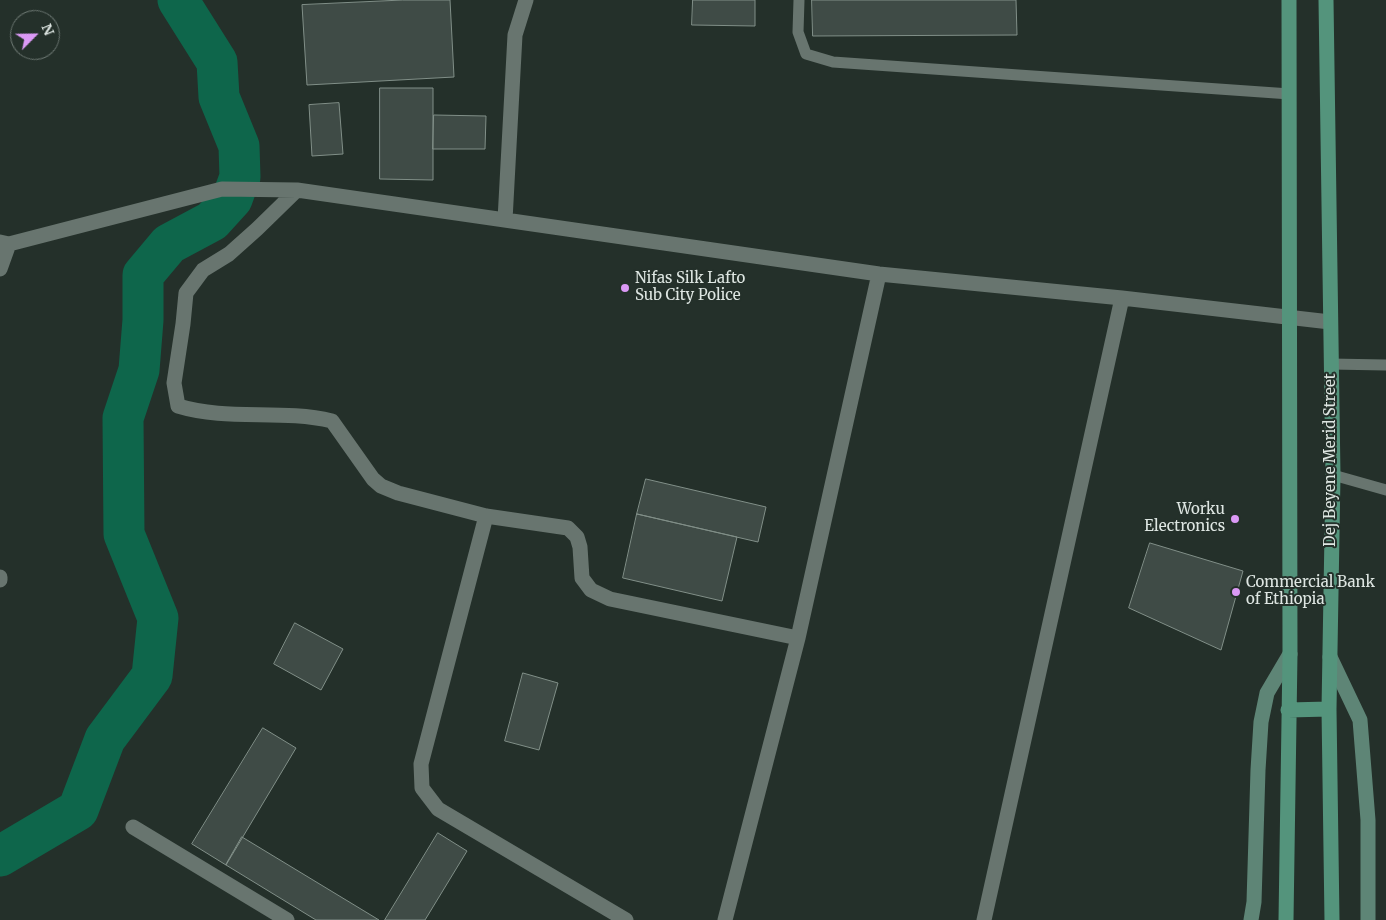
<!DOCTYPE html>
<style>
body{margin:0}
#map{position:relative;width:1386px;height:920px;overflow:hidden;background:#24302a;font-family:Merriweather,serif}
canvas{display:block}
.north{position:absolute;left:10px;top:10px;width:50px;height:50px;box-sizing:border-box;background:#24302a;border:1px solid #6e7974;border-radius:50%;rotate:67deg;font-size:14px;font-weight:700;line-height:20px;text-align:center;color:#dee6e2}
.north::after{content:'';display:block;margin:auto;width:18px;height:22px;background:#db99f5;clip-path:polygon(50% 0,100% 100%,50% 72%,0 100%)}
</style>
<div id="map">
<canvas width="1386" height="920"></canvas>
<div class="north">N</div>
</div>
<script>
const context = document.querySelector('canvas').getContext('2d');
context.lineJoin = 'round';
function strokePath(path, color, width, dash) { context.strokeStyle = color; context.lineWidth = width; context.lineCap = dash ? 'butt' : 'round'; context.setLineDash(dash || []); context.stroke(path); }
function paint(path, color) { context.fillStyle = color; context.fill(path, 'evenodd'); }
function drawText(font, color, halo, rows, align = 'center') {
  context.font = font + ' Merriweather,serif'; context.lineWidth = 4; context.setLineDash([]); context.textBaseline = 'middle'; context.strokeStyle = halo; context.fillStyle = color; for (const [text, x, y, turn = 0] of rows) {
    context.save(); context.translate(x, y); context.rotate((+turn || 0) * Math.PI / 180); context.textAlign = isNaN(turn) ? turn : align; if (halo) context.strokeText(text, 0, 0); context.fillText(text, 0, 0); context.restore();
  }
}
const river = new Path2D(`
 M0 856 78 810 105 739 152 676 158 618 124 534 123 418 139 370 143 320V275L169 244 212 221 232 199 240 177 239 146 219 97 217 62 178 0`);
const building = new Path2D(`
 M403 0H450L454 77 307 85 302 5Z
 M693 0H755V26L692 25Z
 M812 0H1016L1017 35 813 36Z
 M380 88H433V180L380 179Z
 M339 103 343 154 312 156 309 105Z
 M434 115 486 116 485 149H433Z
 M646 479 766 507 758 542 637 514Z
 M637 514 737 537 722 601 623 578Z
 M1150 543 1243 571 1221 650 1129 608Z
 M295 623 343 649 321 690 274 664Z
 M523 673 558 683 539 750 505 741Z
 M263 728 296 748 226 865 192 844Z
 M438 833 467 851 425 920H385Z
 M242 837 379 920H316L226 865Z`);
const service = new Path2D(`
 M799 0 798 32 806 54 833 62 1290 94
 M1330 364 1386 365
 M1333 475 1386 490`);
const minor = new Path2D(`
 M505 220 515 35 526 0
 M0 242 9 244 222 189 297 190
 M0 269 9 244
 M486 516 421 764 422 788 438 809 626 920
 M0 577V580
 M798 638 610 599 591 590 582 578 580 547 577 537 568 528 486 516 398 493 381 486 373 479 332 421C281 409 227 421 178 406L174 383 183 324 186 293 203 270 229 254 257 229 297 190 879 274 1122 298 1330 322
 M133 827 287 920
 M725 920 798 638 879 274
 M984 920 1122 298`);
const secondary = new Path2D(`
 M1330 657 1360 720 1368 820V920
 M1251 920 1254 902 1258 770 1261 722 1267 693 1290 654`);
const primary = new Path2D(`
 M1326 0 1333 475 1329 709 1332 920
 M1288 710 1329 709
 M1286 920 1290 654 1289 0`);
const markers = [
 [625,288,5,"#db99f5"],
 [1235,519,5,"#db99f5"],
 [1236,592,5,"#db99f5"]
];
const poiNames = [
 ["Nifas Silk Lafto",635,279],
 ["Sub City Police",635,296],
 ["Worku",1225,510,"right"],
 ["Electronics",1225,527,"right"],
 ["Commercial Bank",1246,583],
 ["of Ethiopia",1246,600]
];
const streetNames = [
 ["Dej Beyene Merid Street",1331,460,-90]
];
strokePath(river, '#0e664b', 41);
paint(building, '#3f4b46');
strokePath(building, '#818f88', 1);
strokePath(service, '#68756f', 11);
strokePath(minor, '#68756f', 15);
strokePath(secondary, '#5e8576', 15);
strokePath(primary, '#54947c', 15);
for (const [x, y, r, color] of markers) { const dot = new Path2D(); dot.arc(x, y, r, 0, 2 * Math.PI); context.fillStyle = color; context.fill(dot); strokePath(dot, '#24302a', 2); }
drawText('15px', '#dee6e2', '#24302a', poiNames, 'left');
drawText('15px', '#dee6e2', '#24302a', streetNames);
</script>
